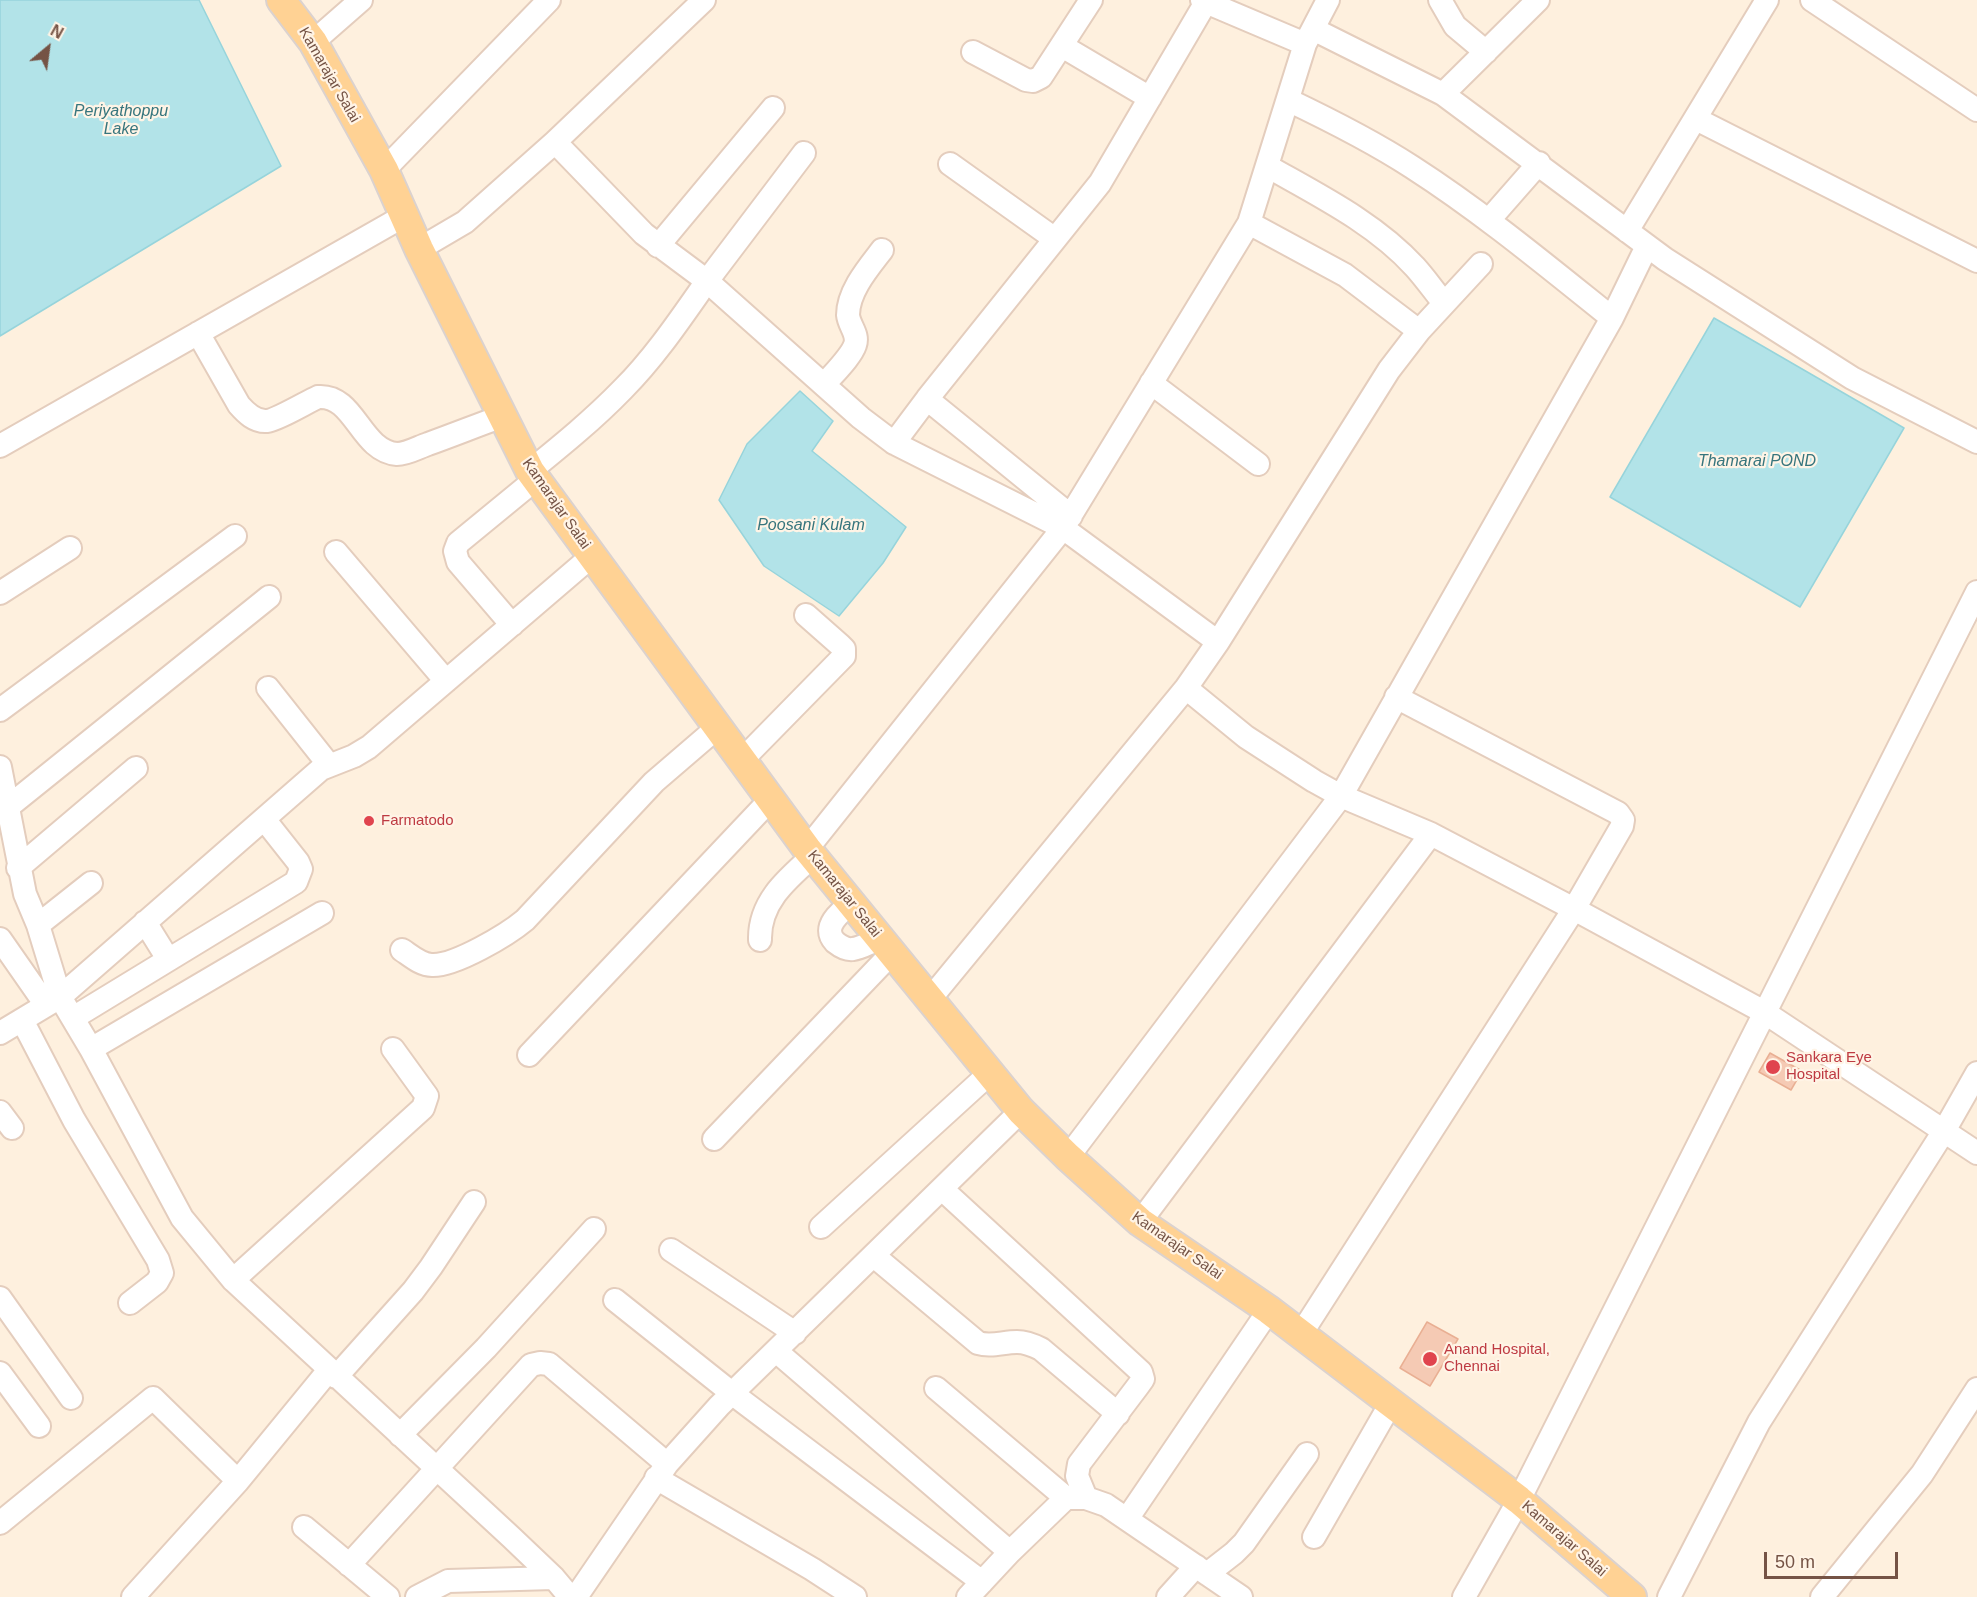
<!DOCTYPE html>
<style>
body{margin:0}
#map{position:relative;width:1977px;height:1597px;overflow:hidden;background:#fef0de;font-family:Helvetica,sans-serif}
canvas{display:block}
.north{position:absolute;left:18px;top:18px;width:60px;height:60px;-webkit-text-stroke:4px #fff4e6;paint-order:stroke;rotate:29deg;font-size:16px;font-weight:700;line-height:24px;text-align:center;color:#755345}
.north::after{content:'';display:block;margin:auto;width:21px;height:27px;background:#755345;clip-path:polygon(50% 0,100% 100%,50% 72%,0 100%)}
.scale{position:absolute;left:1764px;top:1552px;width:134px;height:27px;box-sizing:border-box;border:3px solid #755345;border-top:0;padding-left:8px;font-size:18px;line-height:21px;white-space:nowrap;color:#755345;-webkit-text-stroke:4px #fff4e6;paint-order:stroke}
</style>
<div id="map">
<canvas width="1977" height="1597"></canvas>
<div class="north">N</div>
<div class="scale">50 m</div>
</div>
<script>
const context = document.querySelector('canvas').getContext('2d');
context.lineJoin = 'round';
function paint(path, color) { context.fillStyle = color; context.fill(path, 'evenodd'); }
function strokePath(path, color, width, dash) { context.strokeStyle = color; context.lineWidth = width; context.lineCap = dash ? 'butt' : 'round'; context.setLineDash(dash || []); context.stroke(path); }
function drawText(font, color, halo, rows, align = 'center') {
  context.font = font + ' Helvetica,sans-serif'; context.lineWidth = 4.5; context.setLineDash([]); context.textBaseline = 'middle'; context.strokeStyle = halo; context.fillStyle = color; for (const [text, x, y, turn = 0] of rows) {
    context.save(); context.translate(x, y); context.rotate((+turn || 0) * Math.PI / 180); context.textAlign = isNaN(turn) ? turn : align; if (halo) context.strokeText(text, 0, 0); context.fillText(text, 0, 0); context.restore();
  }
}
const water = new Path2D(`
 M0 0H199L281 166 0 336Z
 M1714 318 1904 428 1800 607 1610 497Z
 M800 391 833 421 812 451 906 527 883 563 839 616 764 566 719 500 747 444Z`);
const building = new Path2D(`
 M1770 1053 1802 1071 1791 1090 1759 1072Z
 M1427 1322 1458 1339 1430 1386 1400 1368Z`);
const minor = new Path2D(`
 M1207 0 1206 2 1305 44
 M1440 0 1455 26 1486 52
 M1812 0 1977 110
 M1313 29 1443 94 1665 259 1852 378 1977 442
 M313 42 361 0
 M1062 46 1150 98
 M973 52 1026 80 1033 81 1041 77 1091 0
 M1443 94 1538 0
 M1288 100C1330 120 1372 141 1412 167 1482 212 1547 266 1612 318
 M1696 119 1977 261
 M804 153 707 281 861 418 894 443 1063 528 1218 642
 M950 164 1055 239
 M1267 166C1318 195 1375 223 1415 267 1425 278 1434 291 1444 303
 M384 170 549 0
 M1489 220 1539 163
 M1249 223 1345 275 1419 331
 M1627 231 1767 0
 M658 246 773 108
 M419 249 465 222 555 142 704 0
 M198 333 239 405C246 413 255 422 267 421 277 420 307 402 318 397 355 394 360 451 397 454 407 454 419 447 428 444 453 435 478 425 503 416
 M1151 383 1258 464
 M824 385C832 375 851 357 855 345 859 334 849 326 848 315 848 291 869 267 882 250
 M894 443 927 399
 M0 446 404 216
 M530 471C562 445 594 419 623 389 655 357 681 318 707 281L644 234 555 142
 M1071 516 927 399 1100 183 1206 2 1202 0
 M336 552 446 681
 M0 593 70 548
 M512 625 458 562 455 551 458 543 536 479
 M268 688 329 765
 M1186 688 1246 737 1314 781 1341 796 1431 834 1574 909 1764 1012 1977 1153
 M0 710 235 536
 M742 760 844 656V649L840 645 806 615
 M0 767 25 894 38 925 60 997 91 1049 182 1218 233 1280 511 1537 554 1578 570 1597
 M8 807 269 597
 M807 849 1063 528 1249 223 1305 44 1328 0
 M18 868 136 768
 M852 903C840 912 821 927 835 942 840 946 846 950 853 949 862 948 872 941 880 939
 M145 922 168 959
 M38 925 91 883
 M0 939 46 1005
 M760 940C759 902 787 879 813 856
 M402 950C411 956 421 965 432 965 455 966 507 935 525 920L654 782 718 727
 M930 999 1186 688 1218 642 1389 370 1419 331 1481 264
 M73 1018 296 882 301 869 298 862 264 819
 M22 1020 74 1120 158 1260 162 1273 157 1282 130 1303
 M0 1033 60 997 321 769 354 756 369 747 592 556
 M91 1049 322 913
 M529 1055 771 799
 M0 1112 12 1128
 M714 1139 892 953
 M1068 1157 1341 796 1612 318 1647 246
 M942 1189 1141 1372 1143 1379 1138 1386 1079 1464 1077 1476 1086 1498
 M1140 1222 1431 834
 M821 1227 990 1073
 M671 1250 795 1333
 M874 1256 978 1343C991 1347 1003 1342 1017 1342 1026 1342 1033 1345 1041 1349L1118 1414
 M233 1280 423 1108 427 1096 393 1049
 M0 1298 71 1398
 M615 1300 733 1394 982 1582
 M1301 1334 1574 909 1622 826 1623 820 1618 813 1396 697
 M776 1351 1010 1552
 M0 1373 39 1426
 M336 1377 413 1291 431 1267 474 1202
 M936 1388 1066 1498
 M400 1435 486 1348 594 1229
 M656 1478 812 1569 855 1597
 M1127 1519 1269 1310
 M0 1523 153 1398 238 1481
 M304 1527 388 1597
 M1314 1537 1391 1403
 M349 1565 531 1365 540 1363 549 1364 667 1464
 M1207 1574 1234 1553 1244 1543 1307 1454
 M133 1597 238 1481 329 1370
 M417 1597 448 1581 554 1578
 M576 1597 667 1464 719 1406 1021 1111
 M968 1597 1010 1552 1066 1498H1086L1106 1505 1241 1597
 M1168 1597 1196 1566
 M1464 1597 1519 1500 1977 592
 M1669 1597 1759 1422 1944 1131 1977 1073
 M1822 1597 1922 1474 1977 1389`);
const major = new Path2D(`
 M281 0 313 42 384 170 419 249 530 471 807 849 1021 1111 1068 1157 1140 1222 1269 1310 1391 1403 1519 1500 1632 1597`);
const markers = [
 [369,821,6,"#e0444e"],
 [1773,1067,8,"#e0444e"],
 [1430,1359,8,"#e0444e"]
];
const streetNames = [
 ["Kamarajar Salai",329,75,60],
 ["Kamarajar Salai",556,504,55],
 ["Kamarajar Salai",844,894,51],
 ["Kamarajar Salai",1177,1246,35],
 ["Kamarajar Salai",1564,1539,41]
];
const healthNames = [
 ["Farmatodo",381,821],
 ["Sankara Eye",1786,1058],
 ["Hospital",1786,1075],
 ["Anand Hospital,",1444,1350],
 ["Chennai",1444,1367]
];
const waterNames = [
 ["Periyathoppu",121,112],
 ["Lake",121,130],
 ["Thamarai POND",1757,462],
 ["Poosani Kulam",811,526]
];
paint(water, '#b2e3e8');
strokePath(water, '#97d4db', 1.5);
paint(building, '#f5cab4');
strokePath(building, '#e9af93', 1.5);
strokePath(minor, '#e4cdbd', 26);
strokePath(major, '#dbd2cf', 32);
strokePath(minor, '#fff', 22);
strokePath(major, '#ffd294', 28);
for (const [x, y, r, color] of markers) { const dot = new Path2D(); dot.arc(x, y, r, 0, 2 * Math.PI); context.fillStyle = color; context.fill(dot); strokePath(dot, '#fff4e6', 2); }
drawText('15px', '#755345', '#fff4e6', streetNames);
drawText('15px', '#be3a42', '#fff4e6', healthNames, 'left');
drawText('italic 16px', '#37757d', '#fff4e6', waterNames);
</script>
